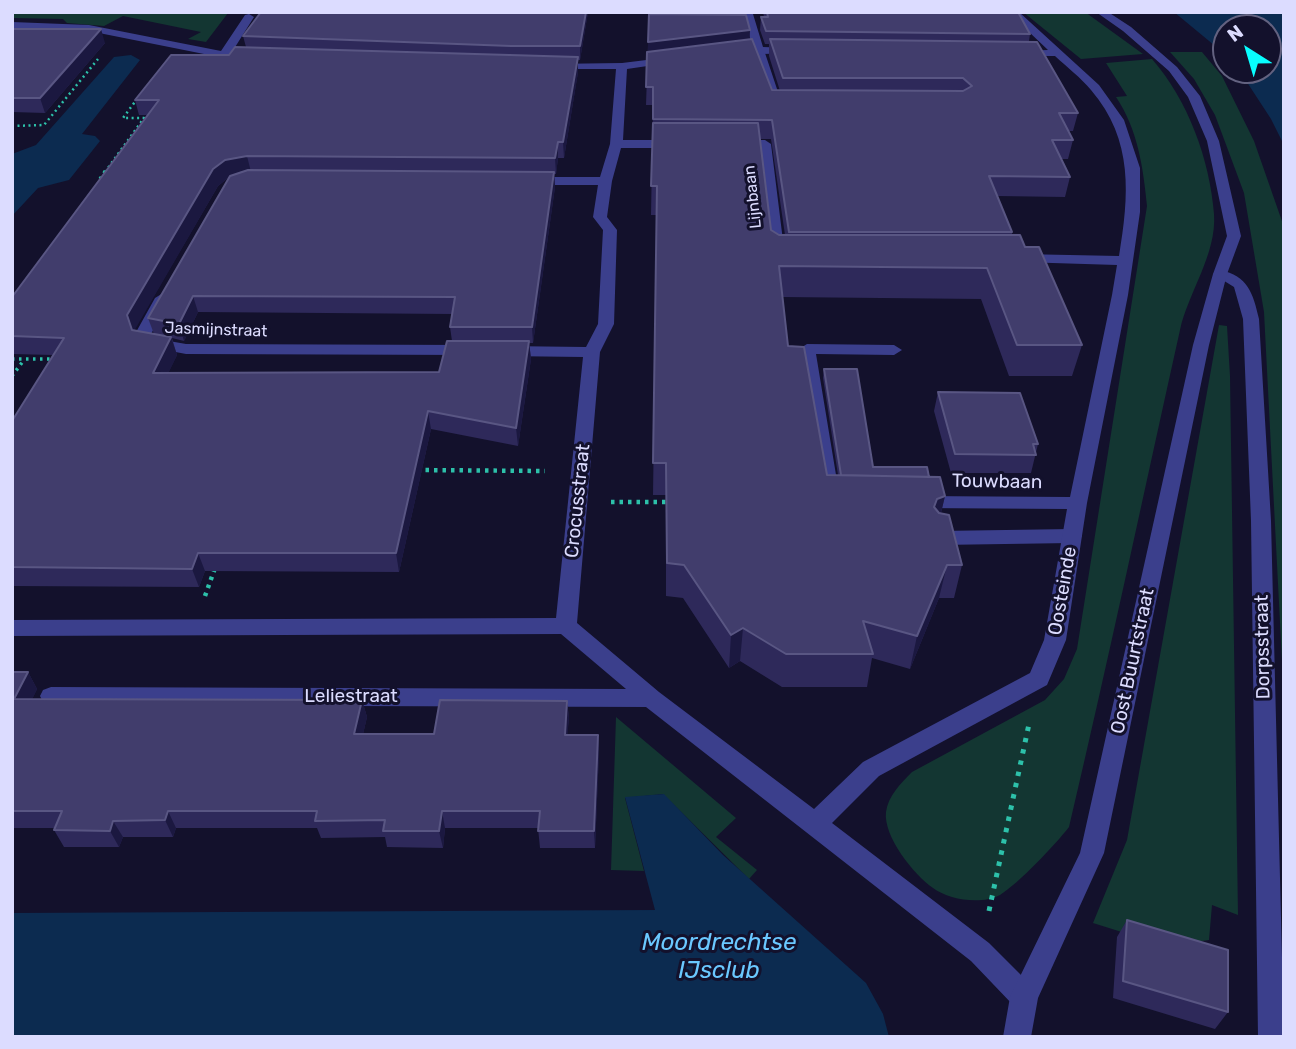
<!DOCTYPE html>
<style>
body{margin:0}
#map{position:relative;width:1296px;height:1049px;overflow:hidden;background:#13112c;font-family:Rubik,sans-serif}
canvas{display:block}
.frame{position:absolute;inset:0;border:14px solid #dcdcff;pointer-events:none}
.north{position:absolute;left:1212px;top:14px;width:70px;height:70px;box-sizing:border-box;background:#13112c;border:2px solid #636280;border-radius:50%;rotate:323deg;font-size:19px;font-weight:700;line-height:28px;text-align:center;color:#dcdcff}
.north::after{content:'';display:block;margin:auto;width:24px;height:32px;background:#08feff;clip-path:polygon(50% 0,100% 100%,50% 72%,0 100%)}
</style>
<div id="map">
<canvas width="1296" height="1049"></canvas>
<div class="frame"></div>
<div class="north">N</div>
</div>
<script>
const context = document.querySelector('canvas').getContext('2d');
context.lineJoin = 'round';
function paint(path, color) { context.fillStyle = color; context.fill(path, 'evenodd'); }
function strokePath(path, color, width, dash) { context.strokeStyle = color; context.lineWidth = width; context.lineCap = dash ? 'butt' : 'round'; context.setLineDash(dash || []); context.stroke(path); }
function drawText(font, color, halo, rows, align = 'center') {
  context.font = font + ' Rubik,sans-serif'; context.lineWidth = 6; context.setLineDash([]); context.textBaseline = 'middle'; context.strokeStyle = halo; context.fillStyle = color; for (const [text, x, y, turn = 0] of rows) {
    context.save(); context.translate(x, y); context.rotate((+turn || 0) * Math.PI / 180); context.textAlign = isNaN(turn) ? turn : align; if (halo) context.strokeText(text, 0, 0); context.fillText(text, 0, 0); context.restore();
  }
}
const green = new Path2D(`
 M1023 12H1085L1143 54 1081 59Z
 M228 13 206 42 188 39 201 32 123 16 104 26 67 23 63 19 12 18V14Z
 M1170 52H1202L1222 76 1254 141 1284 227V700L1264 312 1244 193 1215 115 1194 79Z
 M1152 59C1188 100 1210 160 1214 214 1217 254 1188 293 1180 330 1143 496 1108 662 1069 827 1056 844 1018 884 1000 895 981 905 949 900 933 888 914 875 883 836 886 812 888 796 901 783 912 772L1045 700 1064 679 1077 649 1147 206C1143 167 1138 130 1116 97L1127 96 1106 63Z
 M1219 325 1227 326 1230 376 1238 915 1212 905 1209 940 1189 943 1179 950 1093 923 1127 840Z
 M616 717 736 818 716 837 757 870 749 879 663 794 625 798 644 871 611 870Z`);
const water = new Path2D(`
 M1174 12H1284V145L1271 119 1239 70H1268V28H1226V55Z
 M131 55 140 60 82 134 95 136 100 141 69 180 38 188 12 216V154L36 145 114 57Z
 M664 794 723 855 866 983 883 1014 889 1037H12V913L655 910 625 797Z`);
const pathFar3 = new Path2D(`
 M12 126 44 125 98 59
 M105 172 144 118H123L137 99`);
const pathFar2 = new Path2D(`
 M100 179 106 170
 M12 359H56
 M12 376 24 360`);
const pathFar1 = new Path2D(`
 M417 470 545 471
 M611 502H669
 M205 596 215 568`);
const path = new Path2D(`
 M989 911 1029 724`);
const service = new Path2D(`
 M758 47 764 50 781 101 779 104 769 101 752 50Z
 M1072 529 1079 531 1082 536 1079 541 1072 543 939 545 932 543 929 538 932 533 939 531Z`);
const minor = new Path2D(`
 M744 12 753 14 763 47 793 48 797 49V53L728 55V51L752 47Z
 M1008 12H1019L1099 85 1124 120 1140 168V212L1128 295 1087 503 1066 640 1047 685 879 776 832 823 989 943 1034 988 1038 997 1034 1006 1024 1010 1014 1006 971 961 646 707 51 705 43 702 40 696 43 690 51 687 626 689 561 634 12 636V620L556 618 583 357 504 356 496 351 504 346 586 347 598 324 603 230 593 217 598 185H529L522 181 529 177H600L610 144 616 69H554L550 68V64L622 63 671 57 677 60 675 62 627 69 623 140H676L682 144 676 148H621L612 181 607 217 617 230 614 324 600 352 577 623 659 692 814 809 863 762 1030 673 1044 640 1067 509 918 508 911 506 909 502 911 498 918 496 1070 497 1112 295 1117 265 1020 262 1013 258 1020 254 1119 256C1129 196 1134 140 1091 90 1081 78 1067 67 1055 56H1015V52L1019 51 1048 50Z
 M249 14 254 17 232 52 259 54 261 56 255 59 224 58 89 31 12 28V22L89 25 221 51 245 15Z
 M765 140 771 144 785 257 778 261 771 257 759 148H734L728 144 734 140Z
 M1220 270C1248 276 1253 293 1259 319L1271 521 1284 1037H1258L1251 521 1243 319 1234 287 1213 274Z
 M163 293 171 298 151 334 152 338 186 344 470 345 478 350 470 355 186 354 139 345 135 334 155 298Z
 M807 344 894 345 902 350 894 355 816 354 840 499 838 503H824L822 499 799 349Z`);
const tertiary = new Path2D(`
 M1096 12H1108L1131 27 1177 67 1200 96 1219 141 1241 236 1227 274 1209 345 1104 853 1038 998 1031 1037H1003L1010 997 1080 853 1193 345 1213 274 1227 236 1207 141 1188 97 1169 71 1123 31Z`);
const wall = new Path2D(`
 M261 12H588L580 60H578V72L564 158H558L556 174H554L555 187 533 343H529L531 359 518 446 431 429 399 572 205 571 199 587 12 586V421L53 355 12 354V297L147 115H139L135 100 246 47 243 36ZM229 177 148 318 154 334 134 330 218 186ZM198 312 452 314 450 327 452 341 439 372 168 373 177 355 172 338 184 341Z
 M763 12H1018L1030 34 1029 41 1078 113 1073 131H1069L1073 140 1068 159H1061L1070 177 1065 197 997 196 1012 232V235L1025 247 1082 345 1072 376H1009L981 299 782 297 788 346 827 475H838L823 378 824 369 873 467 929 477 945 496 941 513 962 565 954 598H939L910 669 872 658 867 687H782L740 661 729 668 683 598 666 596V495H653L657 215H651L653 105H646L649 14 750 30 749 40 772 90 780 91 769 56V44H765L760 30 761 17H764ZM760 139H771L785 235H779L771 230Z
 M12 29 105 43 45 113 12 112Z
 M938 392 1038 444 1031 473H951L934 411Z
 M12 672H28L37 689 32 699 362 700 367 717 363 734H434L567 701 569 718 567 735H598L599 752 595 848H540L538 828H445L443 848 387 847 385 837 321 838 317 828H176L173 837H123L119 847H64L54 830 55 828H12Z
 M1127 920 1228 1012 1215 1029 1113 998 1117 937Z`);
const shadedWall = new Path2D(`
 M586 12H588L580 60V46Z
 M101 29 105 43 45 113 40 98Z
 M750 30 749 45 648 57V42Z
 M578 57V72L564 158 563 142Z
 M558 142V158L556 174 555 158Z
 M247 156 251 172 230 176 218 186 133 333 127 315 213 169 225 160Z
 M554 172 555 187 533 343 532 327Z
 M193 296 198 312 184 341 179 324Z
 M171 337 177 355 160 391 153 373Z
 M529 341 531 359 518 446 516 428Z
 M428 411 431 429 399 572 396 553Z
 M945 496 937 529 934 507 937 499Z
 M198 553 205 571 199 587 192 569Z
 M947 565 939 598 910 669 917 636Z
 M743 628 740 661 729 668 731 635Z
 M28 672 37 689 24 717 14 699Z
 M362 700 367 717 359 751 354 734Z
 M567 701 569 718 566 752 565 735Z
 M598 735 599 752 595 848 594 831Z
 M168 811 176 828 173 837 165 820Z
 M442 811 445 828 443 848 439 831Z
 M113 821 123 837 119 847 110 831Z`);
const building = new Path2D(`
 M261 12H586L580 46H511L243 36Z
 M767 12H1018L1030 34 766 31 761 17H768Z
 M649 14 746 15 750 30 648 42Z
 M12 29H101L40 98H12Z
 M752 39 772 90 963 91 972 86 963 78H783L770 39 1037 42 1078 113H1059L1073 140H1052L1070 177 989 176 1012 232H789L772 120 653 119V87H646L647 52Z
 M235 47 578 57 563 142H558L555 158 247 156 225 160 213 169 127 315 132 330 171 337 153 373 439 372 447 341H529L516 428 428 411 396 553H198L192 569 12 567V421L64 338 12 336V297L159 100H135L171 55H229Z
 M653 123H758L771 230 779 235H1020L1025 247H1039L1082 345H1017L987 268 779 266 788 346 804 347 827 475 940 477 945 496 937 499 934 507 939 513 949 515 962 565H947L917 636 863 621 873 654H786L743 628 731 635 684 565 667 563 666 463H653L657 186H651Z
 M248 170 554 172 532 327H450L455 297 193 296 179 324 148 318 230 176Z
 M824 369H857L873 467H927L929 477 841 475Z
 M938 392 1020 393 1038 444H1033L1036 455 955 454Z
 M12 672H28L14 699 362 700 354 734H434L440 700 567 701 565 735H598L594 831H538L540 811H442L439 831H383L385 820 315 821 317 811H168L165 820 113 821 110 831 54 830 62 811H12Z
 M1127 920 1228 950V1012L1123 981Z`);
const farStreetnames = [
 ["Lijnbaan",753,197,-96],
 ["Jasmijnstraat",216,330,2]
];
const streetNames = [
 ["Touwbaan",997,482,1],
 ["Crocusstraat",578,501,-84],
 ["Oosteinde",1063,591,-80],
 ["Dorpsstraat",1263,647,-91],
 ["Oost Buurtstraat",1133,661,-78],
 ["Leliestraat",351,697]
];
const nearWaternames = [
 ["Moordrechtse",719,943],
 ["IJsclub",719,971]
];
paint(green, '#133632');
paint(water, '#0c2b50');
strokePath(pathFar3, '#2dc1aa', 2.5, [2, 3.5]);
strokePath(pathFar2, '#2dc1aa', 3.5, [2.5, 4.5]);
strokePath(pathFar1, '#2dc1aa', 4.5, [3.5, 5]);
strokePath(path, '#2dc1aa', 5, [4.5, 7]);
paint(service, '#3b3f8c');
paint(minor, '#3b3f8c');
paint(tertiary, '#3b3f8c');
paint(wall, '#2e295a');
paint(shadedWall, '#1b1840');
paint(building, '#413d6c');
strokePath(building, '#595683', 2);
drawText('16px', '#dcdcff', '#13112c', farStreetnames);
drawText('19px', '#dcdcff', '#13112c', streetNames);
drawText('italic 24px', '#6ac8ff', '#13112c', nearWaternames);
</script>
